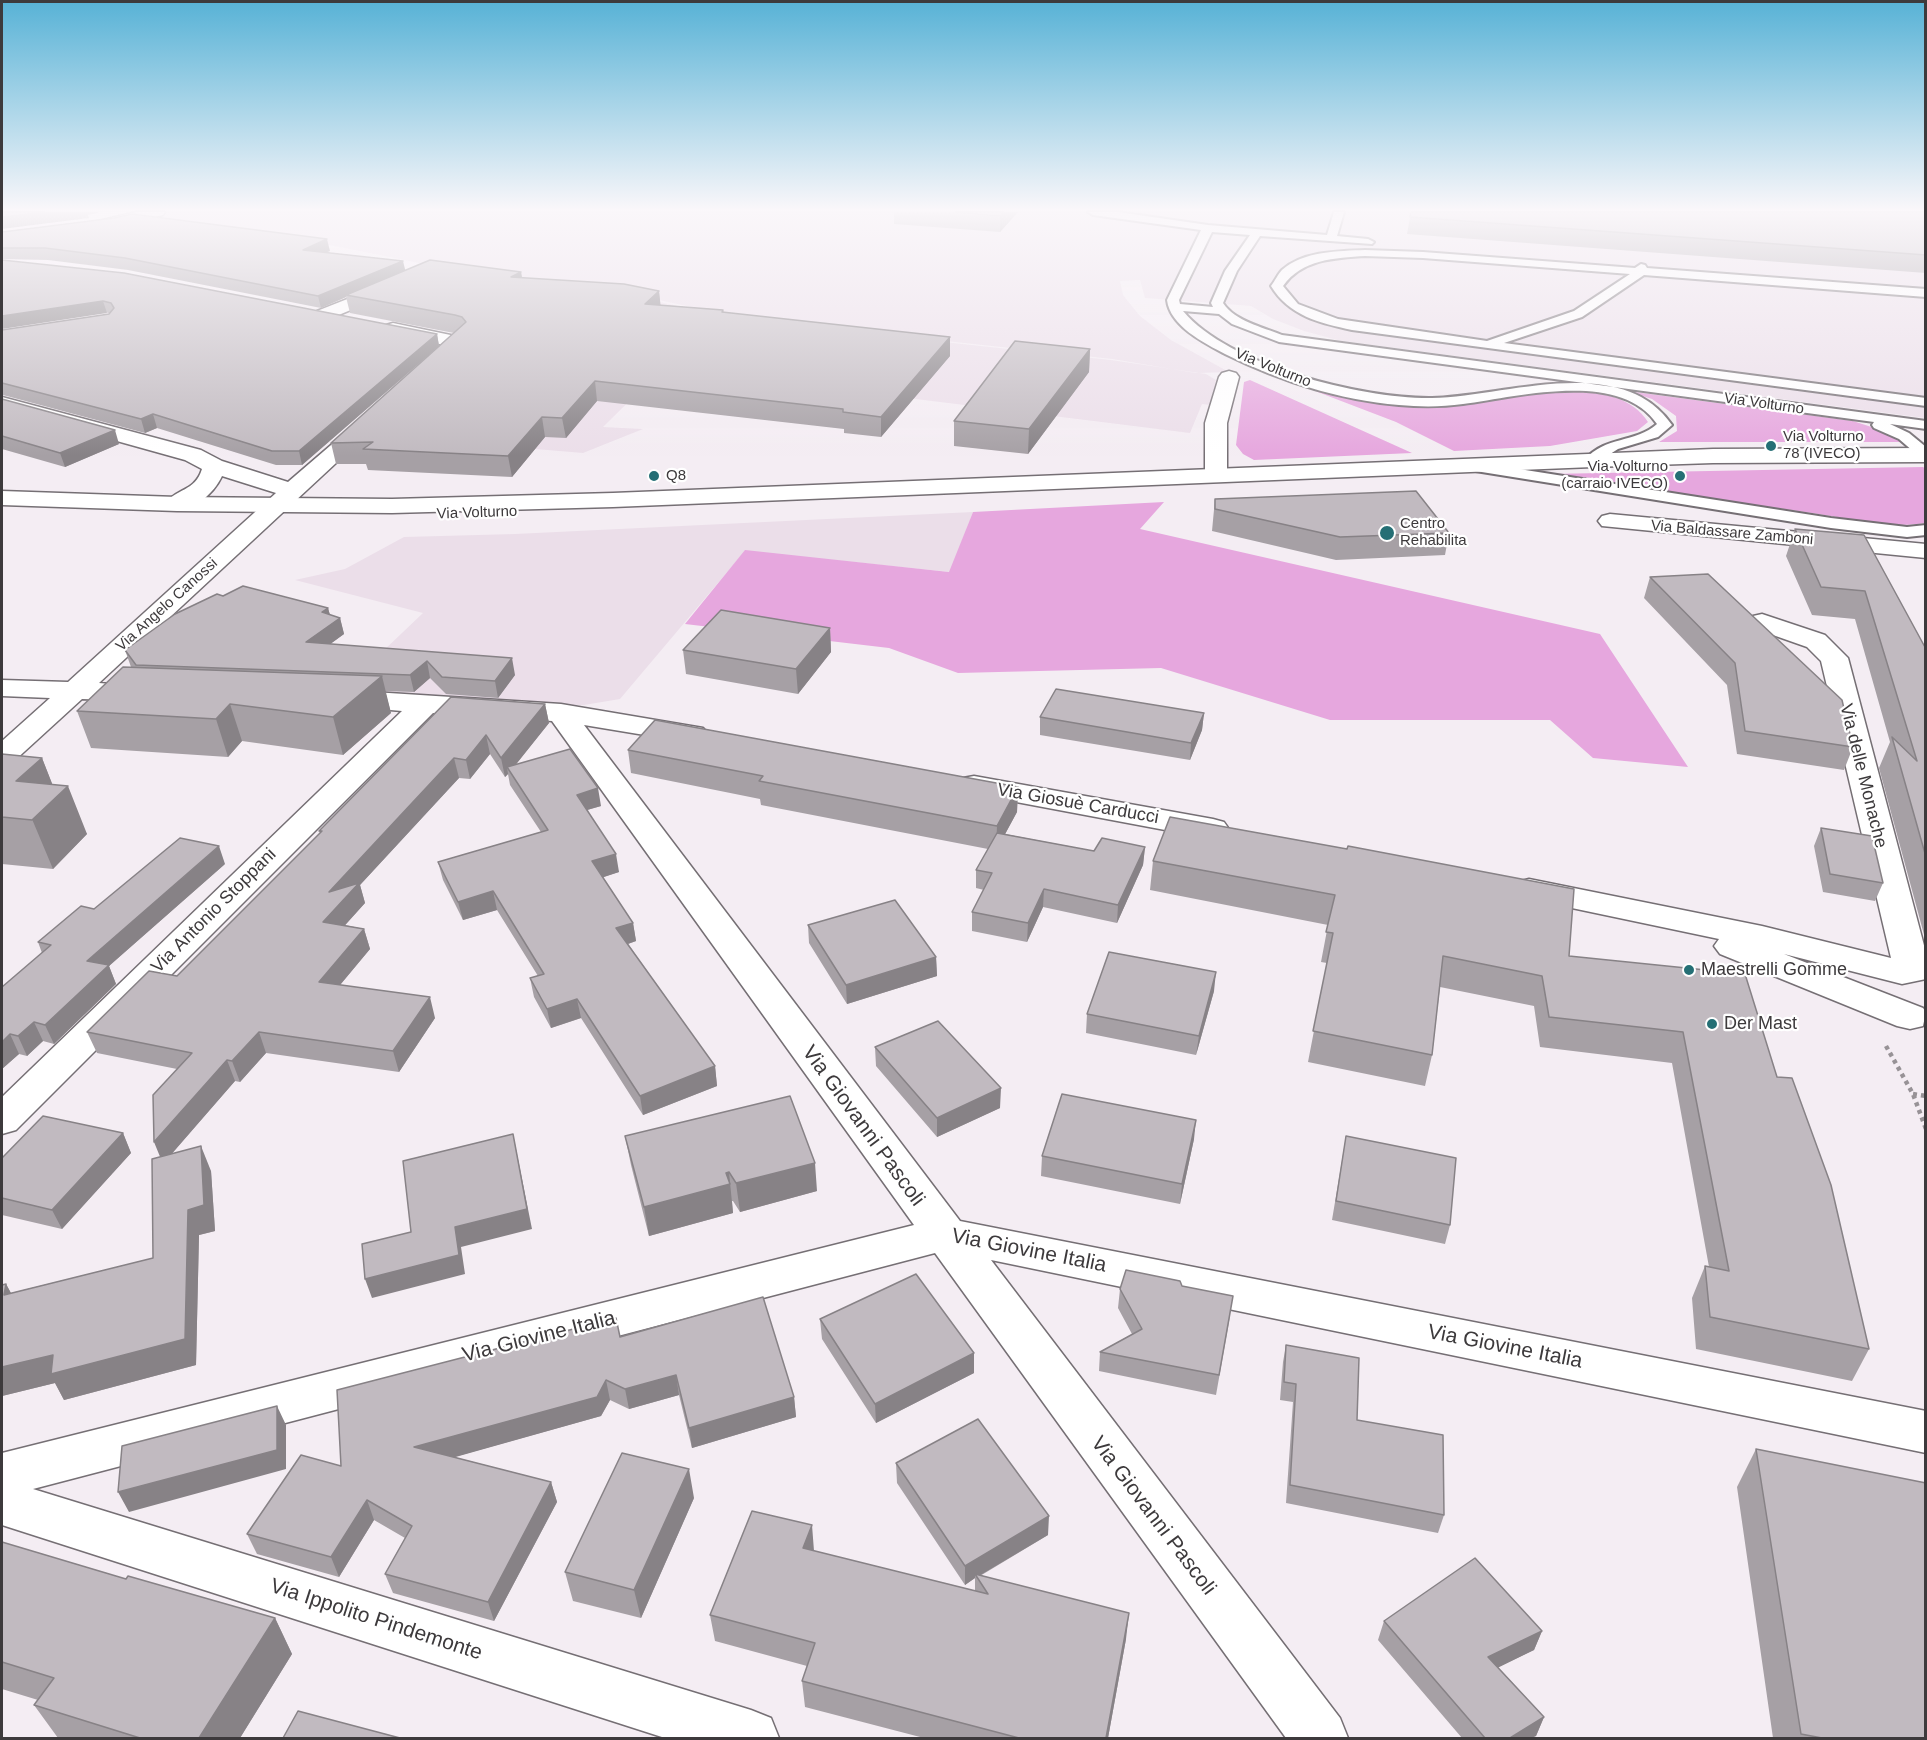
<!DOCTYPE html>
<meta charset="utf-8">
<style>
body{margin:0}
#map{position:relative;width:1927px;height:1740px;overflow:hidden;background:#f4edf3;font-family:Arial,sans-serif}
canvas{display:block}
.frame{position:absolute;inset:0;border:3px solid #3d3a3c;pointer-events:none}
</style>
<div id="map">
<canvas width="1927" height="1740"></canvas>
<div class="frame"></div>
</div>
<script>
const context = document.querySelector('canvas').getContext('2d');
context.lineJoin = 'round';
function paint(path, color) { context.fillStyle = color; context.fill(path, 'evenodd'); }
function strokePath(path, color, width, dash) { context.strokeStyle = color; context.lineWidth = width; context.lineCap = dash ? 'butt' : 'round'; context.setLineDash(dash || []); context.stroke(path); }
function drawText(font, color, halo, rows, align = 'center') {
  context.font = font + ' Arial,sans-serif'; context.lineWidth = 4.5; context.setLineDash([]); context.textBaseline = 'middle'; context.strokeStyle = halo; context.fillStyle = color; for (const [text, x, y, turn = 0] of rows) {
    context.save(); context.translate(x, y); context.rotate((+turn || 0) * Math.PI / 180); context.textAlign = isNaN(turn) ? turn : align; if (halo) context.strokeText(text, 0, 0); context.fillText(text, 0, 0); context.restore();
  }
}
const built = new Path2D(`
 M169 212H1925V418L1341 341 1304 331 1273 319 1251 306 1145 298 1140 280 1120 281 1123 295 1140 316 1171 340 1229 372 1196 373 1112 359 751 320 617 291 444 268 304 240 117 225Z
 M613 292 749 321 1111 360 1206 374 1216 380 1210 405 1202 404 1190 433 803 385 672 359 603 427 643 429 583 453 391 437Z
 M973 512 950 572 745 551 620 699 584 705 545 707 340 692 423 613 295 580 345 569 404 537 515 534Z`);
const green = new Path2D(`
 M1250 380 1412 453 1254 460 1243 454 1236 445 1244 382Z
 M1315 391C1342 395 1373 404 1401 405 1419 405 1438 406 1456 405 1508 402 1614 368 1648 422L1637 431 1550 446 1454 451 1396 422Z
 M1627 391 1853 421 1890 433 1903 442H1659L1677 431 1676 416 1652 399Z
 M1923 467 1926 469 1925 523C1889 529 1848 518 1812 513 1724 501 1637 487 1549 474Z
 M1164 502 1140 529 1600 634 1688 767 1593 758 1550 720H1330L1161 668 958 673 889 648 685 624 745 550 949 572 973 512Z`);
const path = new Path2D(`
 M1886 1046 1913 1094 1926 1129
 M1913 1094 1926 1096`);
const service = new Path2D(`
 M1088 212H1118L1208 225 1327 235 1334 212H1344L1337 236 1368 239 1374 242 1372 244 1260 236 1237 271 1223 303C1235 321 1262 327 1282 335L1926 421V429L1890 424 1909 433 1926 447V459L1921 458 1899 439 1874 428 1872 425 1874 422 1279 342 1232 324 1219 314 1183 311C1229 366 1363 399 1432 398 1505 397 1621 351 1672 425L1658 437 1618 449 1593 465 1585 460C1604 436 1636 443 1657 424 1620 369 1517 397 1463 404 1442 407 1421 407 1399 405 1339 400 1280 381 1225 354 1204 343 1170 326 1167 300L1201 230 1093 215ZM1212 232 1250 235 1225 271 1211 303 1213 307 1180 304 1179 300Z
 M1365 250 1423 252 1635 268 1641 264 1645 265 1647 268 1926 289V297L1644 275 1582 317 1504 343 1926 398V406L1352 330C1320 323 1289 316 1271 286 1275 281 1278 274 1282 270 1303 251 1339 251 1365 250ZM1365 256 1423 258 1630 274 1574 311 1487 341 1338 319 1298 304 1283 286C1302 259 1335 258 1365 256Z
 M1468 461 1831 518 1907 527 1926 525V535L1907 537 1831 528 1463 469 1460 466Z`);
const minor = new Path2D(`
 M136 212H165L163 215 101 230 93 225 95 222Z
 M388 283 394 284 397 288 394 292 329 319H317L314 315 317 311Z
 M393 323 465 338 467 342 441 368H427L424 364 444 345 386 333 384 329 386 325Z
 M1229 371 1236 373 1239 377 1227 423V474L1224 479 1216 481 1208 479 1205 474V423L1219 377 1222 373Z
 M2 397 201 450 222 461 288 482 359 421 366 419 373 421 377 425 99 683 151 687 155 693 151 699 141 701 82 699 13 762 2 765V741L50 698 2 696V680L68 682 276 493 222 476C213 495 191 514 169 509L165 504C176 488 195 492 202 469L185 460 2 409Z
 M1610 514 1926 544V558L1602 526 1598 521 1602 516Z
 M1762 614 1825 635 1848 658 1926 953V979L1902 984 1784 954 1923 1008 1926 1012 1923 1026 1910 1029 1897 1026 1720 954 1714 946 1719 939 1529 899 1517 896 1512 889 1517 882 1529 879 1762 926 1891 958 1821 661 1807 647 1753 628 1749 622 1753 616Z
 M342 690 561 704 703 728 708 734 703 740 693 743 584 725 960 1221 1926 1411V1453L991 1260 1340 1718 1348 1738H1286L935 1253 33 1489 751 1710 771 1718 779 1738H665L2 1525V1453L914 1225 552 721 433 713 16 1130 2 1134V1097L402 711 332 705 328 699 332 693Z
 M974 776 1213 819 1224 822 1229 829 1224 836 1213 839 963 792 959 785 963 778Z`);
const tertiary = new Path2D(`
 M1926 448V462L1713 463 1593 467 613 507 392 513 177 511 2 505V491L177 497 392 499 613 493 1713 449Z`);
const wall = new Path2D(`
 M894 212H1018L1000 232 894 224Z
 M1411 212H1926V273L1407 234Z
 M2 232 330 251 326 252 405 271 521 272 522 278 659 291 660 305 723 310 724 312 950 356 881 437 844 433V429L597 401 566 438 545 437 512 477 368 470 366 464H336L331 443 435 350 302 465H276L157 428 145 433 3 395 2 396V330L110 314 2 260 437 334 439 346 454 333 350 313 346 297 321 308 128 270 48 260 2 259Z
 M1090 349 1089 372 1028 454 954 446V421Z
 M2 399 119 444 65 467 2 449Z
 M1215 499 1449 533 1445 555 1336 560 1212 531Z
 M1795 529 1864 535 1926 649V942L1879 768 1890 742 1855 619 1812 615 1786 556Z
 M1650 577 1853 747 1844 770 1737 754 1727 685 1644 598Z
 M223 596 328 608 330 615 340 618 344 634 330 644 515 675 498 698 446 694 430 678 414 692 385 691 391 713 343 755 242 741 228 757 91 748 77 711 131 667 125 650Z
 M830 628 831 652 798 694 686 674 683 650Z
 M451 697 545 704 549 723 515 765 601 806 587 810 619 872 603 877 633 923 636 941 628 944 715 1066 717 1086 643 1115 581 1018 551 1028 534 997 530 978 538 976 497 910 463 920 443 880 438 862 541 832 510 785 508 774 505 777 490 754 470 779 459 778 360 885 365 903 345 925 364 929 370 949 340 985 435 1018 399 1072 266 1053 240 1082 235 1081 172 1153 211 1171 215 1231 199 1235 196 1365 64 1400 55 1383 2 1396V1285L6 1284 11 1293 153 1258 160 1157 177 1069 97 1053 87 1032 177 976 320 833 319 831Z
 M1204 713 1202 730 1190 760 1040 735V717Z
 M628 750 1018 787 1017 812 1005 834 1094 851 1145 847 1143 865 1117 923 1043 907 1027 942 972 931V912L984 890 976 888V870L988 849 761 805 760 799 631 773Z
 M2 754 42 758 52 784 87 834 53 869 2 864Z
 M1170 817 1569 956 1777 1077 1869 1349 1852 1381 1696 1349 1692 1298 1705 1266 1709 1267 1672 1063 1540 1047 1534 1006 1440 987 1432 1055 1425 1086 1308 1062 1327 963 1321 962 1328 925 1150 890 1153 861Z
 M1821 828 1883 883 1875 901 1823 892 1814 846Z
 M225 864 109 966 116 984 54 1044 43 1041 27 1056 19 1054 2 1069V987L42 953 38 942 94 909Z
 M808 925 936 957 937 976 847 1004 809 943Z
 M1214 991 1196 1055 1086 1033 1087 1014Z
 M875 1047 1000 1108 937 1137 876 1066Z
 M123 1133 131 1153 62 1229 2 1215V1158Z
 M625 1136 817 1191 740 1212 733 1201H732L733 1213 649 1236 631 1165Z
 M1346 1136 1450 1225 1445 1244 1332 1220Z
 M1194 1139 1180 1204 1041 1176 1042 1156Z
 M1182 1286 1230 1316 1216 1395 1099 1371 1100 1352 1132 1334 1118 1308 1120 1289Z
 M820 1319 974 1353V1373L876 1423 822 1339Z
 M620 1337 794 1397 796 1417 692 1448 679 1395 629 1409 610 1400 601 1416 454 1457 551 1482 557 1502 494 1621 393 1593 385 1574 405 1538 374 1520 339 1577 257 1554 247 1534 341 1466Z
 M1286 1345 1444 1515 1438 1533 1286 1503 1293 1402 1280 1400 1283 1362Z
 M1756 1449 1926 1738H1773L1737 1487Z
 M896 1463 1048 1535 980 1576 1126 1639 1108 1738H924L805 1707 802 1681 807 1666 715 1641 710 1615 814 1551 975 1591V1578L965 1585 897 1483Z
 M694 1498 641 1618 573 1601 565 1572Z
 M2 1542 126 1579 275 1618 292 1654 240 1738H58L34 1705 38 1700 2 1689Z
 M1384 1621 1542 1631 1534 1650 1498 1667 1544 1717 1536 1736 1531 1738H1462L1378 1640Z`);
const shadedWall = new Path2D(`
 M45 212H100L88 215 89 218 2 229V230V217Z
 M1003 212H1018L1000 232V216Z
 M327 239 330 251 306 261 303 250Z
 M403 261 406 273 346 295V297L321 308 318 296Z
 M521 272 524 290 511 277Z
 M659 291 661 309 645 304Z
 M103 301 107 313 2 329V316Z
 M437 334 439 346 302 465 299 451Z
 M950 337V356L881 437V417Z
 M1090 349 1089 372 1028 454 1029 429Z
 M595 381 597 401 566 438 562 418Z
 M153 414 157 428 145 433 141 419Z
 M542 417 545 437 512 477 508 456Z
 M115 430 119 444 65 467 60 453Z
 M328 608 332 623 340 618 344 634 310 659 306 642 322 612Z
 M830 628 831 652 798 694 796 669Z
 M512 658 515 675 498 698 495 681Z
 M427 661 430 678 414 692 410 675Z
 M382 676 391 713 343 755 333 717Z
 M230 704 242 741 228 757 216 719Z
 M545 704 549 723 510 772 507 767 508 774 505 777 501 758Z
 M1204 713 1202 730 1190 760 1191 743Z
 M486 735 490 754 470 779 466 760Z
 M42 758 57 796 68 786 87 834 53 869 16 781Z
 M454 758 459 778 360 885 365 903 330 942 323 922 329 892Z
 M1018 787 1017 812 996 851 997 826Z
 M598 788 601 806 580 812 577 795Z
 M219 846 225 864 109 966 116 984 54 1044 45 1025 87 961Z
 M1145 847 1143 865 1117 923 1118 905Z
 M616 854 619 872 595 880 592 861Z
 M1044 889 1043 907 1027 942 1028 923Z
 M493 891 497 910 463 920 458 902Z
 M633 923 636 941 619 947 616 928Z
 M364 929 370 949 325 1003 319 982Z
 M936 957 937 976 847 1004 846 985Z
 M1216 972 1214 991 1196 1055 1199 1036Z
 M430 997 435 1018 399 1072 393 1051Z
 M577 999 581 1018 551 1028 547 1009Z
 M34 1022 43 1041 27 1056 18 1036Z
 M259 1032 266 1053 240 1082 232 1061Z
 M10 1034 19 1054 2 1069V1042Z
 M227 1060 235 1081 163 1164 154 1142Z
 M715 1066 717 1086 643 1115 640 1096Z
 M1001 1088 1000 1108 937 1137V1118Z
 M1196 1120 1194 1139 1180 1204 1182 1184Z
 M123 1133 131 1153 62 1229 52 1210Z
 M513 1134 532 1229 461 1247 465 1274 372 1298 365 1279 455 1227Z
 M201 1146 211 1171 215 1231 199 1235 196 1365 64 1400 55 1383 2 1396V1367L53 1355 185 1339 188 1210Z
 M815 1163 817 1191 740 1212 736 1183Z
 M729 1172 733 1213 649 1236 644 1207Z
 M6 1284 20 1310 4 1295Z
 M974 1353V1373L876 1423 875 1404Z
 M676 1375 679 1395 629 1409 625 1389Z
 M606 1380 610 1400 601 1416 420 1467 414 1447Z
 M794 1397 796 1417 692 1448 689 1428Z
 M277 1406 286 1425V1469L129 1512 118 1492Z
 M689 1469 694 1498 641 1618 634 1590Z
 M551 1482 557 1502 494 1621 488 1602Z
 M367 1500 374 1520 339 1577 331 1557Z
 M1049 1516 1048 1535 977 1577 975 1574V1578L965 1585V1566Z
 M812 1525 814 1551 803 1548Z
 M1129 1613 1126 1639 1108 1738H1106Z
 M275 1618 292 1654 240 1738H199Z
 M1542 1631 1534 1650 1481 1676 1488 1657Z
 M1544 1717 1536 1736 1531 1738H1510Z`);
const building = new Path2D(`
 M2 212H45L2 217Z
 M955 212H1003L1000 216Z
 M1411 212H1926V255L1410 217Z
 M132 214 327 239 303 250 403 261 318 296 125 258 45 248H2V232L114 218Z
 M2 260 124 273 437 334 299 451H272L153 414 141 419 2 383V330L109 314 114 308 111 303 103 301 2 316Z
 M430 260 521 272 511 277 624 284 659 291 645 304 723 310 722 312 950 337 881 417 843 412V409L595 381 562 418 542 417 508 456 363 449 373 442 331 443 466 322 462 317 455 315 346 295Z
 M1015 341 1090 349 1029 429 954 421Z
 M2 399 115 430 60 453 2 436Z
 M1416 491 1449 533 1340 537 1215 509V499Z
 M1795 529 1864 535 1926 649V857L1892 737 1917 761 1865 591 1821 587Z
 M1708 574 1842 700 1853 747 1745 731 1735 663 1650 577Z
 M243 586 328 608 322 612 340 618 306 642 512 658 495 681 442 677 427 661 410 675 136 665 125 650 175 614 217 594 223 596Z
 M721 610 830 628 796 669 683 650Z
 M123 667 382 676 333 717 230 704 216 719 77 711Z
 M1056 689 1204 713 1191 743 1040 717Z
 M451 697 545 704 501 758 486 735 466 760 454 758 329 892 359 883 323 922 364 929 319 982 430 997 393 1051 259 1032 232 1061 227 1060 154 1142 153 1095 192 1053 87 1032 149 971 177 976 322 831H319Z
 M655 720 1018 787 997 826 759 781 763 776 628 750Z
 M570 749 598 788 577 795 616 854 592 861 633 923 616 928 715 1066 640 1096 577 999 547 1009 530 978 544 974 493 891 458 902 438 862 548 830 507 767Z
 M2 754 42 758 16 781 68 786 32 820 2 817Z
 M1170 817 1347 849 1348 846 1574 889 1569 956 1745 974 1777 1077 1792 1078 1831 1185 1869 1349 1710 1317 1705 1266 1729 1271 1683 1032 1549 1017 1542 976 1443 956 1432 1055 1313 1031 1333 933 1326 932 1335 895 1153 861Z
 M1821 828 1872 836 1883 883 1830 874Z
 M997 833 1094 851 1102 838 1145 847 1118 905 1044 889 1028 923 972 912 992 873 976 870Z
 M180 838 219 846 87 961 109 965 45 1025 34 1022 18 1036 10 1034 2 1042V987L51 945 38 942 81 906 94 909Z
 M895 900 936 957 846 985 808 925Z
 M1109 952 1216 972 1199 1036 1087 1014Z
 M938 1021 1001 1088 937 1118 875 1047Z
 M1062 1094 1196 1120 1182 1184 1042 1156Z
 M790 1096 815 1163 736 1183 729 1172 726 1173 730 1184 644 1207 625 1136Z
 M43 1116 123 1133 52 1210 2 1198V1158Z
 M513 1134 527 1209 455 1227 459 1255 365 1279 362 1244 411 1232 403 1161Z
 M1346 1136 1456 1158 1450 1225 1336 1201Z
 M201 1146 204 1205 188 1210 185 1339 51 1374 53 1355 2 1367V1285L6 1284 4 1295 153 1258 152 1159Z
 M1126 1270 1180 1281 1182 1286 1233 1296 1219 1375 1100 1352 1142 1329 1120 1289Z
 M916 1274 974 1353 875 1404 820 1319Z
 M763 1297 794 1397 689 1428 676 1375 625 1389 606 1380 597 1397 414 1447 551 1482 488 1602 385 1574 412 1526 367 1500 331 1557 247 1534 301 1455 341 1466 337 1390 616 1318 620 1337Z
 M1286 1345 1359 1358 1357 1420 1443 1435 1444 1515 1290 1485 1296 1384 1284 1382Z
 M277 1406V1450L118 1492 122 1446Z
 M978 1419 1049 1516 965 1566 896 1463Z
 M1756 1449 1926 1483V1738H1822L1801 1734Z
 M622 1453 689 1469 634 1590 565 1572Z
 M752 1511 812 1525 803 1548 988 1594 975 1574 1129 1613 1106 1738H1019L802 1681 815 1643 710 1615Z
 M2 1542 126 1579 128 1576 275 1618 199 1738H140L34 1705 54 1678 2 1662Z
 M1475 1558 1542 1631 1488 1657 1544 1717 1510 1738H1485L1384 1621Z
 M298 1711 400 1738H283Z`);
const markers = [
 [1771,446,6,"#256f75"],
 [654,476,6,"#256f75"],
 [1680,476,6,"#256f75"],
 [1387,533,8,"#256f75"],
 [1689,970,6,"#256f75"],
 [1712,1024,6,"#256f75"]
];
const farStreetnames = [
 ["Via Volturno",1273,368,22],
 ["Via Volturno",1764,404,8],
 ["Via Volturno",477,513,-2],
 ["Via Baldassare Zamboni",1732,533,5],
 ["Via Angelo Canossi",167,605,-42]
];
const farPoinames = [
 ["Via Volturno",1783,437],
 ["78 (IVECO)",1783,454],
 ["Via Volturno",1668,467,"right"],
 ["(carraio IVECO)",1668,484,"right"],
 ["Q8",666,476],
 ["Centro",1400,524],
 ["Rehabilita",1400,541]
];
const streetNames = [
 ["Via delle Monache",1863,776,76],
 ["Via Giosuè Carducci",1078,804,10],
 ["Via Antonio Stoppani",214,911,-45]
];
const poiNames = [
 ["Maestrelli Gomme",1701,970],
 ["Der Mast",1724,1024]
];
const nearStreetnames = [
 ["Via Giovanni Pascoli",863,1126,54],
 ["Via Giovine Italia",1029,1251,11],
 ["Via Giovine Italia",539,1337,-14],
 ["Via Giovine Italia",1505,1347,11],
 ["Via Giovanni Pascoli",1153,1516,53],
 ["Via Ippolito Pindemonte",376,1620,18]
];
paint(built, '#ebdee9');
paint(green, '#e6a7de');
strokePath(service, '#756f74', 4);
strokePath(minor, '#756f74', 3);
strokePath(tertiary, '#756f74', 3);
strokePath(path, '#979296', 4.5, [4, 4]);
paint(service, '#fff');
paint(minor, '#fff');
paint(tertiary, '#fff');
paint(wall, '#a6a0a5');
paint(shadedWall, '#878286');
paint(building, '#c1bac0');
strokePath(building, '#878286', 1.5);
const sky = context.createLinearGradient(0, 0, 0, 456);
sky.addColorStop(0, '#57b2d6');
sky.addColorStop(0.46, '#faf7fa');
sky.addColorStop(1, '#faf7fa00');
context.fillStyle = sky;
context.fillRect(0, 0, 1927, 456);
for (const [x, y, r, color] of markers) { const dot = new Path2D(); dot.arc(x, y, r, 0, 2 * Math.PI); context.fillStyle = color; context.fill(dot); strokePath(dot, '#fff', 2); }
drawText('15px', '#3d3a3c', '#fff', farStreetnames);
drawText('15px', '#3d3a3c', '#fff', farPoinames, 'left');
drawText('18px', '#3d3a3c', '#fff', streetNames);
drawText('18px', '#3d3a3c', '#fff', poiNames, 'left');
drawText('21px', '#3d3a3c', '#fff', nearStreetnames);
</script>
